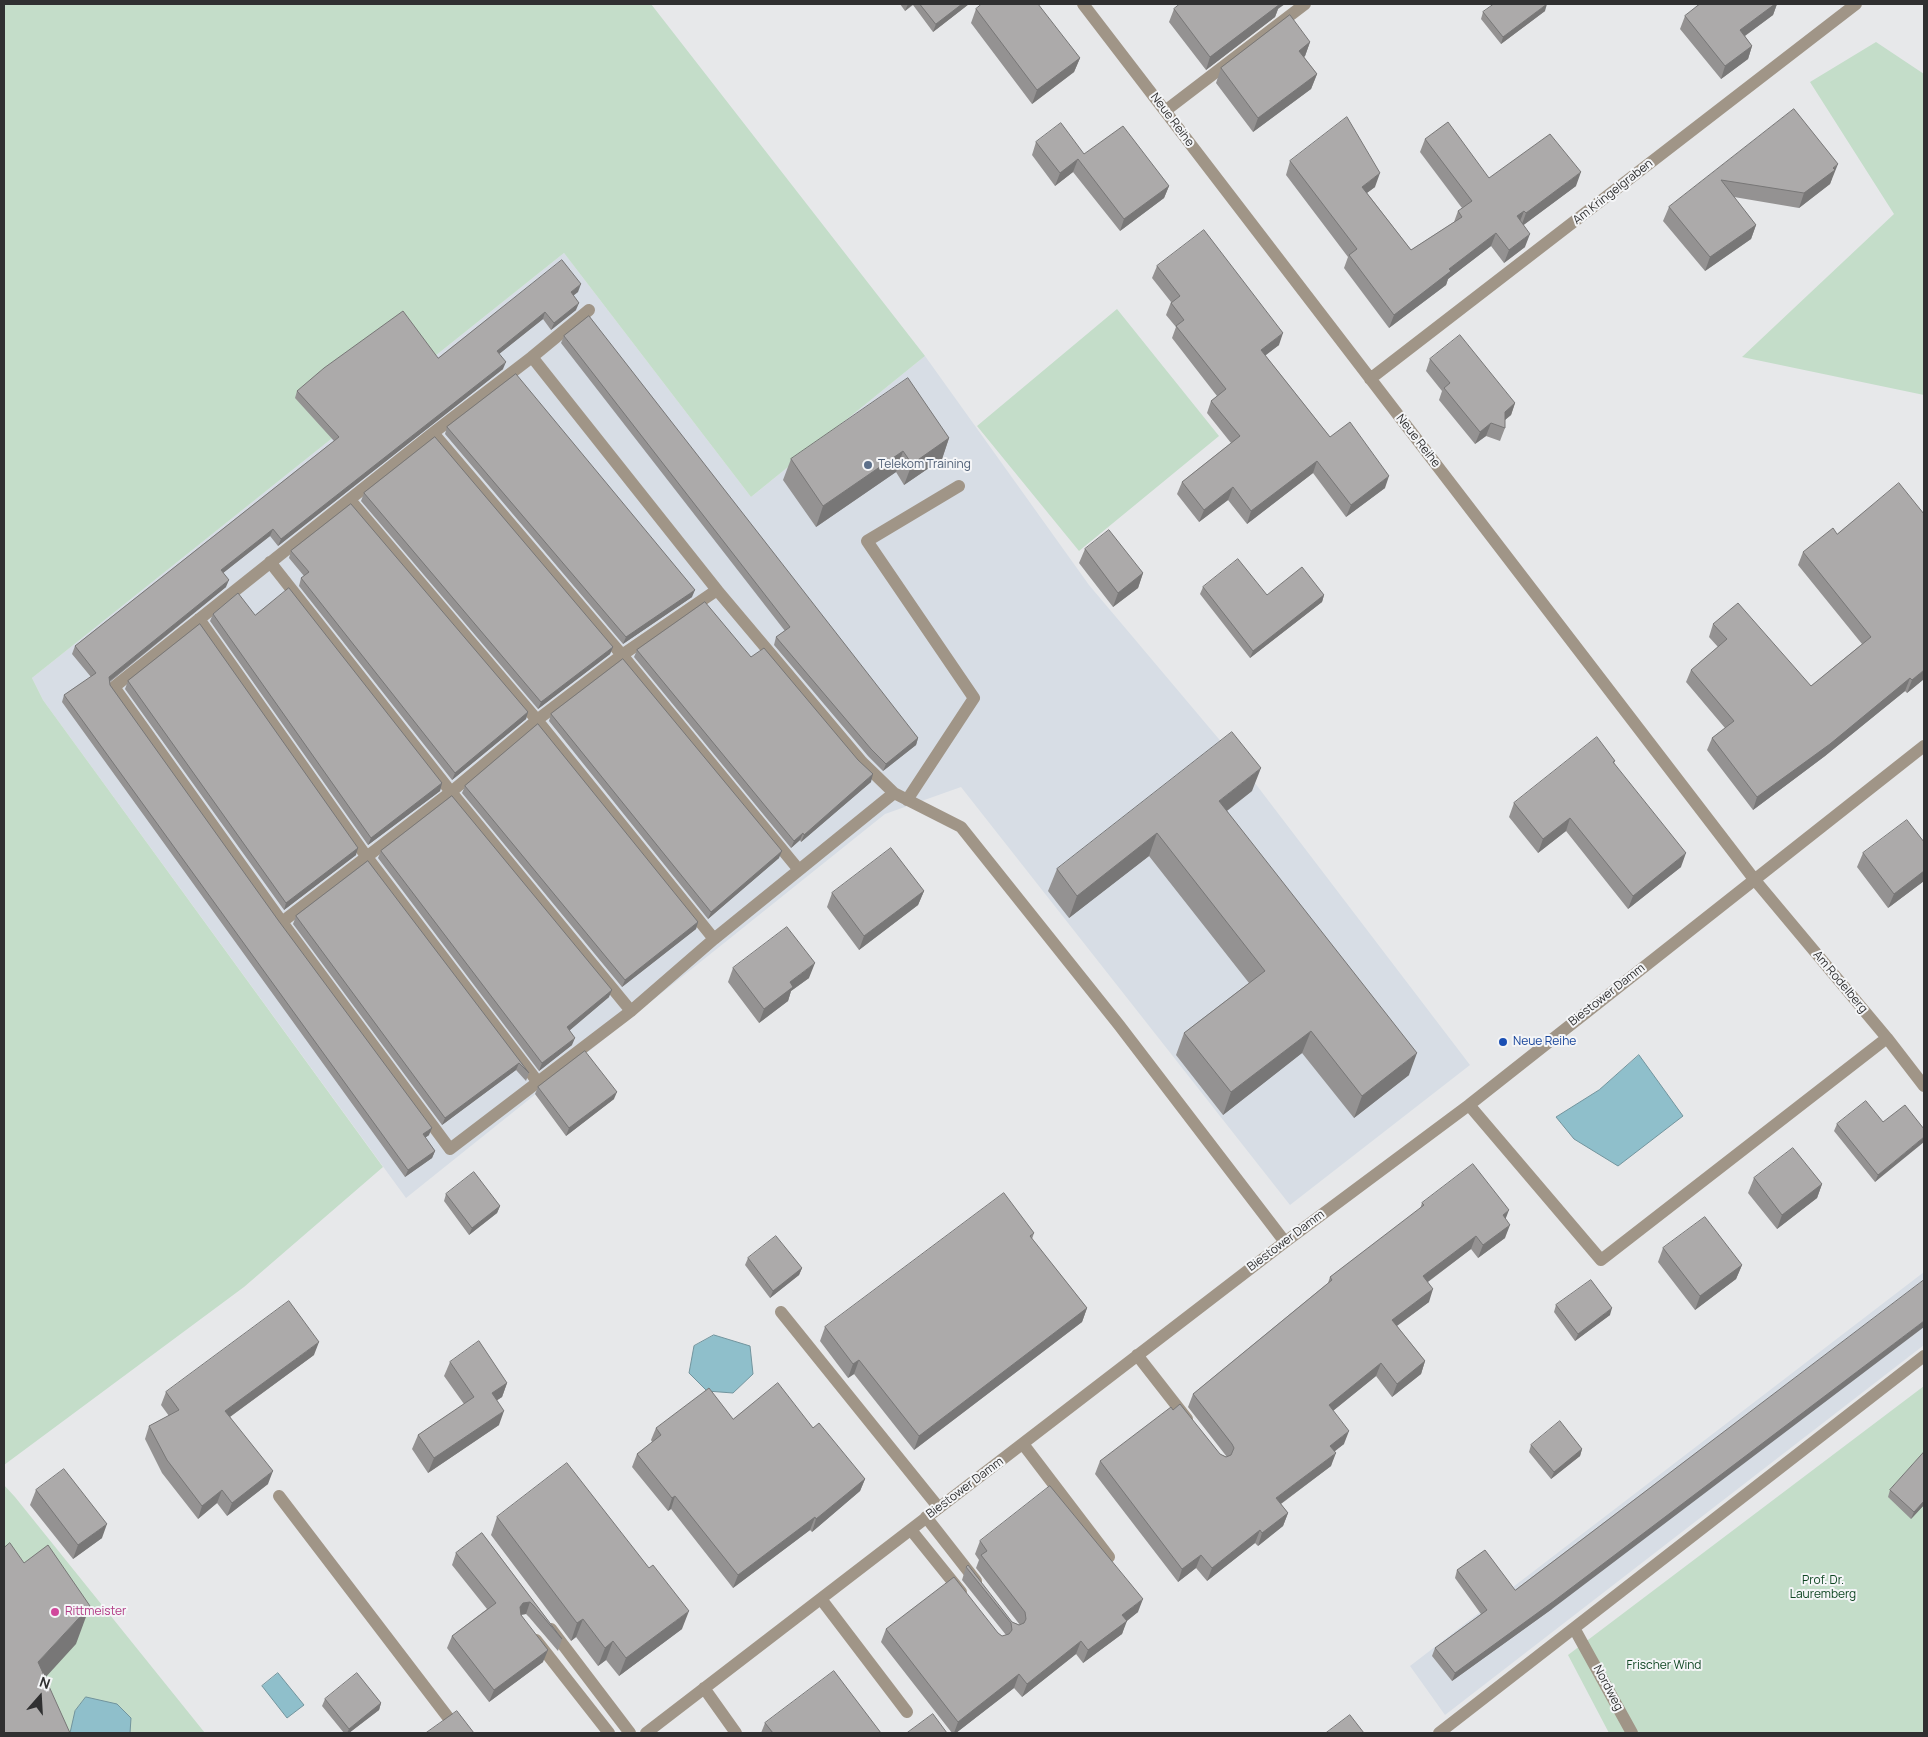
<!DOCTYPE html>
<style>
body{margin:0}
#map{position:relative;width:1928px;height:1737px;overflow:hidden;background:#e7e8ea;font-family:Manrope,sans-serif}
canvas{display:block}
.frame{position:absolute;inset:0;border:5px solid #303031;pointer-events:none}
.north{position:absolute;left:15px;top:1672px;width:50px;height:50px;-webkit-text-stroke:4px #f4f5f7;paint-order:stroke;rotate:19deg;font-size:14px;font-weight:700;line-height:20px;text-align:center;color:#303031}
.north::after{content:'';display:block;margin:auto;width:18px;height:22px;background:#303031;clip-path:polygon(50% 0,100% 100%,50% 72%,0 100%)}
</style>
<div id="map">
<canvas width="1928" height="1737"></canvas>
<div class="frame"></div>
<div class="north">N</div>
</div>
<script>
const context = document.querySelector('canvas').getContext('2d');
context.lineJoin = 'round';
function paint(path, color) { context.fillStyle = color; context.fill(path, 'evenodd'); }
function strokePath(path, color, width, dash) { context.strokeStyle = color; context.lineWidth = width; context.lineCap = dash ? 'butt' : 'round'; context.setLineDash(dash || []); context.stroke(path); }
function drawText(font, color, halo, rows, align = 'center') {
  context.font = font + ' Manrope,sans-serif'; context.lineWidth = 4; context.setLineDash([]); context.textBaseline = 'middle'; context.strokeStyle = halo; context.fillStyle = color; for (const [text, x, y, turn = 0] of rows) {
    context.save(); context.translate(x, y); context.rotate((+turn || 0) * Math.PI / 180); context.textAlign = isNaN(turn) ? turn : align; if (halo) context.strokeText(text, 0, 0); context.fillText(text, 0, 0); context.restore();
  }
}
const built = new Path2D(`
 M564 253 751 497 925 356 1089 585 1245 770 1470 1065 1290 1205 961 787 885 814 406 1198 43 700 32 678Z
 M1924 1272V1345L1445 1715 1410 1666Z`);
const green = new Path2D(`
 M4 4H651L925 356 751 497 564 253 32 678 43 700 383 1167 244 1287 4 1465Z
 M1876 42 1924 74V395L1742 357 1894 214 1810 82Z
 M1117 309 1219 436 1079 551 977 426Z
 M1924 1386V1733H1609L1568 1655Z
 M4 1485 15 1497 205 1733H4Z`);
const water = new Path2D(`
 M1639 1055 1683 1116 1618 1166 1574 1139 1556 1117 1599 1090Z
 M714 1335 750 1346 753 1374 733 1393 707 1391 689 1373 694 1346Z
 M278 1673 304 1705 287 1718 262 1686Z
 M86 1697 117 1704 131 1718 130 1733H70L75 1711Z`);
const minor = new Path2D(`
 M1083 4 1754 879 1887 1038 1924 1086
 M1165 111 1305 4
 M532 357 589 310
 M1370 379 1856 4
 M433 433 622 655 799 870
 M350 500 537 720 714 939
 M270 562 451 792 631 1011
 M199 619 366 856 537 1081
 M894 793 714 939 631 1011 450 1149 282 922 114 687 433 433 532 357 717 590 862 762 894 793 961 827 1119 1025 1285 1242
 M907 800 974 698 867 541 959 486
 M282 922 451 792 537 720 622 655 717 590
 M1469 1105 1601 1260 1887 1038
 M781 1312 939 1508
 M1137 1355 1187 1419
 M1023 1444 1109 1557
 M279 1496 460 1733
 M926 1517 976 1581
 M911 1530 961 1592
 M821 1599 907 1712
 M1574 1628 1632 1733
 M551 1629 630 1733
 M536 1640 609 1733
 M704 1688 736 1733
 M646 1733 1285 1242 1469 1105 1924 746
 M1439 1733 1924 1356`);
const wall = new Path2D(`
 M900 4H969L933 32 913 5 905 11Z
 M1700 4H1777L1773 15 1745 36 1752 46 1748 59 1721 79 1680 29 1685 16Z
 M976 9 1080 58 1074 72 1032 104 971 23Z
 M1174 9H1278L1275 17 1206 70 1169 22Z
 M1545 11 1501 44 1481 19 1483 12Z
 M1310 42 1305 56 1304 57 1317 74 1311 89 1253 132 1216 83 1221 68Z
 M1794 109 1832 178 1830 184 1799 208 1734 197 1756 225 1751 239 1705 271 1663 221 1669 207Z
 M1425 139 1489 178 1576 186 1523 225 1525 247 1504 263 1491 246 1448 279 1446 285 1389 328 1344 268 1348 257 1286 175 1290 161 1375 187 1367 193 1411 250 1454 222 1458 211 1462 208 1420 152Z
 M1036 142 1084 154 1169 186 1164 198 1120 231 1073 172 1055 186 1032 155Z
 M1157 266 1279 345 1265 355 1330 437 1385 488 1346 517 1313 473 1247 524 1228 500 1199 522 1177 494 1182 482 1231 443 1207 413 1211 401 1217 396 1172 338 1176 327 1166 315 1171 302 1152 278Z
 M578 292 573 295 576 310 551 330 543 319 499 354 503 369 278 546 270 536 223 573 226 587 110 682V685L429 1135 425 1138 435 1151 432 1158 405 1177 62 702 64 695 91 677 72 654 75 646 334 441 295 398 297 391 438 358Z
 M564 336 918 738 916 745 883 771 868 756 774 645 776 637 785 631 561 343Z
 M1430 359 1515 403 1511 415 1505 420V428L1500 441 1486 436 1475 444 1439 400 1442 391 1426 371Z
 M447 427 692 597 623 644 445 434Z
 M949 438 942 459 904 485 896 472 816 527 783 480 791 459Z
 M364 493 613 647 610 654 538 709 361 501Z
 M1085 549 1143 573 1138 588 1113 607 1079 563Z
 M291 551 528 712 526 719 452 780 299 586 301 578 304 576 289 558Z
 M1803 552 1924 679 1907 693 1905 691 1825 756 1753 810 1707 750 1712 738 1725 728 1686 682 1691 670 1718 647 1709 637 1713 624 1811 686 1862 644 1798 565Z
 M1203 587 1267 595H1324L1322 602 1250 658 1200 594Z
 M213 614 255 615 442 783 440 791 368 845 210 621Z
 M637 650 751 657 871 782 801 842 800 840 791 848 634 657Z
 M128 681 356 855 284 910 125 689Z
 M551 714 779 858 708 919 549 721Z
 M1615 761 1614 763 1681 867 1628 909 1566 831 1538 853 1509 817 1514 803Z
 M465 786 698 922 696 929 622 987 462 793Z
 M1252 791 1227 811 1409 1075 1354 1118 1302 1053 1223 1115 1176 1055 1184 1033 1249 983 1149 856 1069 918 1048 891 1057 869Z
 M1924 842V881L1888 908 1857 867 1863 853Z
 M381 851 609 997 569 1031 572 1045 539 1071 378 858Z
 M368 861 529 1073 526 1081 516 1070 442 1125 293 924 296 916Z
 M924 891 918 905 859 950 827 907 832 893Z
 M733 968 809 978 791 991 788 1001 759 1023 728 982Z
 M538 1087 614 1099 566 1136 535 1094Z
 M1883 1122 1924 1129 1875 1182 1834 1131 1837 1124Z
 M1754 1178 1822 1184 1817 1198 1777 1229 1748 1193Z
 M446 1194 500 1206 497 1213 469 1235 444 1201Z
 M1422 1203 1506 1219 1505 1238 1478 1258 1471 1249 1428 1282 1429 1302 1397 1326 1425 1361 1421 1374 1392 1397 1376 1376 1333 1411 1344 1444 1334 1451 1331 1466 1281 1504 1288 1513 1283 1526 1258 1546 1255 1543 1207 1581 1196 1568 1178 1582 1095 1474 1100 1461 1173 1410 1220 1454 1227 1457 1188 1407 1193 1394 1328 1283 1330 1277 1420 1209Z
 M1034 1233 1032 1239 1087 1308 1082 1322 914 1450 854 1374 848 1378 820 1341 825 1327Z
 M1663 1248 1742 1265 1736 1279 1695 1310 1658 1262Z
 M748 1258 802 1268 799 1275 770 1298 745 1265Z
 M1556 1305 1610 1315 1575 1341 1554 1312Z
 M314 1355 230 1417 268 1484 227 1516 217 1503 198 1519 162 1473 145 1439 149 1426 169 1416 161 1405 166 1392Z
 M450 1362 507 1383 502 1397 497 1400 499 1425 428 1473 412 1449 418 1435 464 1404 444 1376Z
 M733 1419 813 1428 865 1479 860 1491 812 1532 810 1530 733 1588 671 1509 668 1511 632 1467 637 1454 652 1442 651 1440 656 1428Z
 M1531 1445 1582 1449 1580 1456 1551 1479 1529 1452Z
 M1924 1452V1505L1911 1519 1888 1497 1890 1490Z
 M36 1490 102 1538 73 1559 30 1505Z
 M497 1517 682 1629 619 1676 606 1660 598 1666 576 1637 571 1641 491 1535Z
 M482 1533 562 1639 558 1651 529 1617 526 1614 521 1615 543 1662 489 1702 447 1648 452 1636 487 1609 452 1565 456 1553Z
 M980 1541 1138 1612 1126 1621 1122 1634 1083 1663 1076 1654 1022 1697 1014 1688 956 1733H952L881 1642 886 1629 998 1633 1002 1636 1006 1635 962 1580 966 1567 1012 1622 1020 1625 976 1568 979 1560 975 1554Z
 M1457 1570 1515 1590 1552 1609 1452 1681 1432 1656 1435 1648 1481 1614 1455 1578Z
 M325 1699 381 1703 379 1710 349 1733H344L322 1706Z
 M765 1723 881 1733H761Z`);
const shadedWall = new Path2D(`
 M908 4H913L905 11Z
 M962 4H969L933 32 936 24Z
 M1276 4H1285L1278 9 1275 17 1206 70 1210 57Z
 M1547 4 1545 11 1501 44 1503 37Z
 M1775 4H1777L1773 15 1735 43 1740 30Z
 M1310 42 1305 56 1294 65 1299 51Z
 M1752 46 1748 59 1721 79 1725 66Z
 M1080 58 1074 72 1032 104 1037 90Z
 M1317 74 1311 89 1253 132 1258 118Z
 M1078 159 1073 172 1055 186 1060 173Z
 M1838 164 1830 184 1799 208 1804 193Z
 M1581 172 1576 186 1521 227 1526 213Z
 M1380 173 1375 187 1357 200 1362 187Z
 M1169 186 1164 198 1120 231 1124 219Z
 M1524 211 1519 224 1517 216Z
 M1756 225 1751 239 1705 271 1710 257Z
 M1496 233 1491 246 1448 279 1446 285 1389 328 1394 315 1449 269Z
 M1530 234 1525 247 1504 263 1509 250Z
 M581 284 578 292 568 300 571 292Z
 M579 303 576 310 551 330 554 323Z
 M545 312 543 319 494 358 497 351Z
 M1283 333 1279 345 1257 362 1261 350Z
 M506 362 503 369 278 546 281 539Z
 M1515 403 1511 415 1500 424 1505 412Z
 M1491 423 1486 436 1475 444 1480 432Z
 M949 438 942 459 904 485 912 464Z
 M903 451 896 472 816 527 823 506Z
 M1317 461 1313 473 1247 524 1251 511Z
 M1389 476 1385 488 1346 517 1351 505Z
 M1233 487 1228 500 1199 522 1204 510Z
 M273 529 270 536 218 577 221 570Z
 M1143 573 1138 588 1113 607 1118 593Z
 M229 580 226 587 106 684 109 677Z
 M695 590 692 597 623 644 626 637Z
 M1324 595 1322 602 1250 658 1253 651Z
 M613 647 610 654 538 709 541 702Z
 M1924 670V679L1907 693 1912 680Z
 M1910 678 1905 691 1825 756 1753 810 1757 797Z
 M528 712 526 719 452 780 455 773Z
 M918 738 916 745 883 771 886 764Z
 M1261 768 1252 791 1211 823 1219 801Z
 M873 774 871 782 801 842 804 835Z
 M442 783 440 791 368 845 371 838Z
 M1570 818 1566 831 1538 853 1543 839Z
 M803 833 800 840 791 848 794 841Z
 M1157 833 1149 856 1069 918 1077 896Z
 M358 848 356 855 284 910 286 903Z
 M782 851 779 858 708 919 711 912Z
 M1686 853 1681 867 1628 909 1633 896Z
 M1924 871V881L1888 908 1894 894Z
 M924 891 918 905 859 950 864 936Z
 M698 922 696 929 622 987 625 980Z
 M815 963 809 978 791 991 788 1001 759 1023 764 1009 790 982Z
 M612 990 609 997 564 1035 567 1027Z
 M1311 1031 1302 1053 1223 1115 1231 1092Z
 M575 1038 572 1045 539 1071 542 1063Z
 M1417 1053 1409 1075 1354 1118 1362 1096Z
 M519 1063 516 1070 442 1125 445 1118Z
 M617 1092 614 1099 566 1136 569 1128Z
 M432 1128 429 1135 420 1141 423 1134Z
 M1924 1137V1142L1875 1182 1878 1175Z
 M435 1151 432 1158 405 1177 408 1170Z
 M1822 1184 1817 1198 1777 1229 1782 1215Z
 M500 1206 497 1213 469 1235 472 1228Z
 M1509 1210 1504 1223 1503 1215Z
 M1510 1225 1505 1238 1478 1258 1483 1245Z
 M1476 1236 1471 1249 1418 1289 1423 1276Z
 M1742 1265 1736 1279 1695 1310 1700 1296Z
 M802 1268 799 1275 770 1298 773 1291Z
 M1433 1289 1429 1302 1387 1333 1392 1320Z
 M1087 1308 1082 1322 914 1450 919 1436Z
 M1612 1308 1610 1315 1575 1341 1578 1334Z
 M1924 1321V1327L1552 1609 1452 1681 1455 1673Z
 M319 1342 314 1355 220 1424 225 1411Z
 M859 1360 854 1374 848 1378 853 1364Z
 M1425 1361 1421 1374 1392 1397 1397 1384Z
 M1381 1363 1376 1376 1324 1418 1329 1405Z
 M507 1383 502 1397 487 1407 492 1393Z
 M504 1411 499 1425 428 1473 434 1458Z
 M1349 1431 1344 1444 1325 1459 1330 1446Z
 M1582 1449 1580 1456 1551 1479 1554 1472Z
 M1336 1453 1331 1466 1271 1511 1276 1498Z
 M273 1471 268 1484 227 1516 232 1503Z
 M865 1479 860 1491 812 1532 816 1519Z
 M222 1490 217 1503 198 1519 202 1506Z
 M675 1496 671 1509 668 1511 672 1498Z
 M1924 1501V1505L1911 1519 1914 1512Z
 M1288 1513 1283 1526 1258 1546 1262 1533Z
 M815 1517 810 1530 733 1588 738 1575Z
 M107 1524 102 1538 73 1559 78 1545Z
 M1260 1530 1255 1543 1207 1581 1212 1568Z
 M1201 1555 1196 1568 1178 1582 1182 1569Z
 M1143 1599 1138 1612 1127 1621 1122 1634 1083 1663 1088 1650 1122 1615Z
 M530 1602 526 1614 518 1615 520 1607 523 1603Z
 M90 1606 76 1644 24 1701 38 1662Z
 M689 1611 682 1629 619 1676 626 1658Z
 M583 1619 576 1637 571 1641 577 1623Z
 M613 1641 606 1660 598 1666 605 1648Z
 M1081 1641 1076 1654 1022 1697 1027 1684Z
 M548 1650 543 1662 489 1702 494 1690Z
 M1019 1674 1014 1688 956 1733H954L958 1722Z
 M381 1703 379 1710 349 1733H347L349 1729Z`);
const building = new Path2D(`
 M920 4H962L936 24Z
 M982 4H1038L1080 58 1037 90 976 9Z
 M1180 4H1280L1210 57 1174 9Z
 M1494 4H1547L1503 37 1483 12Z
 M1700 4H1775L1740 30 1752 46 1725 66 1685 16Z
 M1290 15 1310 42 1299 51 1317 74 1258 118 1221 68Z
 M1794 109 1838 164 1833 168 1835 170 1804 193 1721 180 1756 225 1710 257 1669 207Z
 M1347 117 1380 173 1362 187 1411 250 1462 217 1458 211 1472 201 1425 139 1448 122 1489 178 1550 134 1581 172 1526 213 1524 211 1517 216 1530 234 1509 250 1496 233 1449 269 1451 271 1394 315 1349 255 1357 249 1290 161Z
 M1061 123 1084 154 1123 126 1169 186 1124 219 1078 159 1060 173 1036 142Z
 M1204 230 1283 333 1261 350 1330 437 1350 422 1389 476 1351 505 1317 461 1251 511 1233 487 1204 510 1182 482 1240 436 1211 401 1226 389 1176 326 1184 320 1171 303 1180 296 1157 266Z
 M562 260 581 284 571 292 579 303 554 323 545 312 497 351 506 362 281 539 273 529 221 570 229 580 109 677 110 685 278 920 432 1128 423 1134 435 1151 408 1170 64 695 96 673 75 646 339 437 297 391 324 368 403 311 438 358Z
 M589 316 918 738 886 764 871 749 776 637 790 627 564 336Z
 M1460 335 1515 403 1505 412V428L1491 423 1480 432 1444 388 1450 383 1430 359Z
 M516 374 695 590 626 637 447 427Z
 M908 378 949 438 912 464 903 451 823 506 791 459Z
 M435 437 613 647 541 702 364 493Z
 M1899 483 1924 514V670L1912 680 1910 678 1830 744 1757 797 1712 738 1734 721 1691 670 1727 639 1713 624 1738 603 1811 686 1871 637 1803 552 1833 528 1837 534Z
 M351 504 528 712 455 773 301 578 309 572 291 551Z
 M1109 530 1143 573 1118 593 1085 549Z
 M1238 559 1267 595 1302 567 1324 595 1253 651 1203 587Z
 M289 588 442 783 371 838 213 614 238 593 255 615Z
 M705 602 751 657 764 648 858 760 873 774 804 835 803 833 794 841 637 650Z
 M200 624 358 848 286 903 128 681Z
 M623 659 782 851 711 912 551 714Z
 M538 724 698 922 625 980 465 786Z
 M1232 732 1261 768 1219 801 1417 1053 1362 1096 1311 1031 1231 1092 1184 1033 1265 971 1157 833 1077 896 1057 869Z
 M1597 737 1615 761 1613 762 1686 853 1633 896 1570 818 1543 839 1514 803Z
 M452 796 612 990 567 1027 575 1038 542 1063 381 851Z
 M1907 820 1924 842V871L1894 894 1863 853Z
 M891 848 924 891 864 936 832 893Z
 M368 861 529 1073 519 1063 445 1118 296 916Z
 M787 927 815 963 790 982 793 987 764 1009 733 968Z
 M585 1051 617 1092 569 1128 538 1087Z
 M1866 1101 1883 1122 1905 1105 1924 1129V1137L1878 1175 1837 1124Z
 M1793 1148 1822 1184 1782 1215 1754 1178Z
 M1473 1164 1509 1210 1503 1215 1510 1225 1483 1245 1476 1236 1423 1276 1433 1289 1392 1320 1425 1361 1397 1384 1381 1363 1329 1405 1349 1431 1330 1446 1336 1453 1276 1498 1288 1513 1262 1533 1260 1530 1212 1568 1201 1555 1182 1569 1100 1461 1171 1407 1173 1410 1180 1404 1220 1454 1226 1457 1231 1455 1234 1448 1232 1444 1193 1394 1332 1280 1330 1277 1424 1205 1422 1203Z
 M474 1172 500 1206 472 1228 446 1194Z
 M1004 1193 1034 1233 1030 1236 1087 1308 919 1436 859 1360 853 1364 825 1327Z
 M1705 1217 1742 1265 1700 1296 1663 1248Z
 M776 1236 802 1268 773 1291 748 1258Z
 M1591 1280 1612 1308 1578 1334 1556 1305Z
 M1924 1280V1321L1554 1601 1455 1673 1435 1648 1487 1610 1457 1570 1485 1550 1515 1590Z
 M289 1301 319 1342 225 1411 273 1471 232 1503 222 1490 202 1506 167 1460 149 1426 179 1410 166 1392Z
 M479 1341 507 1383 492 1393 504 1411 434 1458 418 1435 474 1397 450 1362Z
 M778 1383 813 1428 819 1423 865 1479 816 1519 815 1517 738 1575 675 1496 672 1498 637 1454 661 1435 656 1428 709 1388 733 1419Z
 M1560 1421 1582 1449 1554 1472 1531 1445Z
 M1924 1452V1501L1914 1512 1890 1490Z
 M567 1463 649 1568 653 1565 689 1611 626 1658 613 1641 605 1648 583 1619 577 1623 497 1517Z
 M64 1469 107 1524 78 1545 36 1490Z
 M1050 1486 1143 1599 1122 1615 1127 1621 1088 1650 1081 1641 1027 1684 1019 1674 958 1722 886 1629 954 1577 998 1633 1002 1636 1009 1634 1012 1630 1011 1623 966 1567 968 1565 1012 1622 1019 1625 1024 1623 1026 1619 1025 1612 981 1555 987 1551 980 1541Z
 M482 1533 562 1639 533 1605 530 1602 523 1603 520 1607 521 1615 548 1650 494 1690 452 1636 496 1603 456 1553Z
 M10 1543 24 1563 48 1545 90 1606 38 1662 70 1733H4V1548Z
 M834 1671 881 1733H773L765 1723Z
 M357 1673 381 1703 349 1729 325 1699Z
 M457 1711 474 1733H426Z
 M933 1714 947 1733H907Z
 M1350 1715 1364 1733H1326Z`);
const markers = [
 [868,465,5,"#5c6f8a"],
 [1503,1042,5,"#1a4fb4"],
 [55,1612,5,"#d1479c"]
];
const streetNames = [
 ["Neue Reihe",1172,120,53],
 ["Am Kringelgraben",1613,192,-38],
 ["Neue Reihe",1418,441,52],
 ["Am Rodelberg",1840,982,50],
 ["Biestower Damm",1607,995,-38],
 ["Biestower Damm",1286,1241,-37],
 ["Biestower Damm",965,1488,-37],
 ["Nordweg",1608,1688,62]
];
const serviceNames = [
 ["Telekom Training",878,465]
];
const transitNames = [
 ["Neue Reihe",1513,1042]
];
const parkNames = [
 ["Prof. Dr.",1823,1581],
 ["Lauremberg",1823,1595],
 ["Frischer Wind",1664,1666]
];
const hotelNames = [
 ["Rittmeister",65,1612]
];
paint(built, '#d7dde5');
paint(green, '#c4ddc9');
paint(water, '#8fbfcb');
strokePath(water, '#72949d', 1);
strokePath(minor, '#a09587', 12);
paint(wall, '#949292');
paint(shadedWall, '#787777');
paint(building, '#acaaaa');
strokePath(building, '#787777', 1);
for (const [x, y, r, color] of markers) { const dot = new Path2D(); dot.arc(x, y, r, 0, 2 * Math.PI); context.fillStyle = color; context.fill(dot); strokePath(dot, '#f4f5f7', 2); }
drawText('12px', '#303031', '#f4f5f7', streetNames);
drawText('12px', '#4e5e75', '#f4f5f7', serviceNames, 'left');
drawText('12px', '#164399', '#f4f5f7', transitNames, 'left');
drawText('12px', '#0f4623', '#f4f5f7', parkNames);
drawText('12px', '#b23c85', '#f4f5f7', hotelNames, 'left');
</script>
